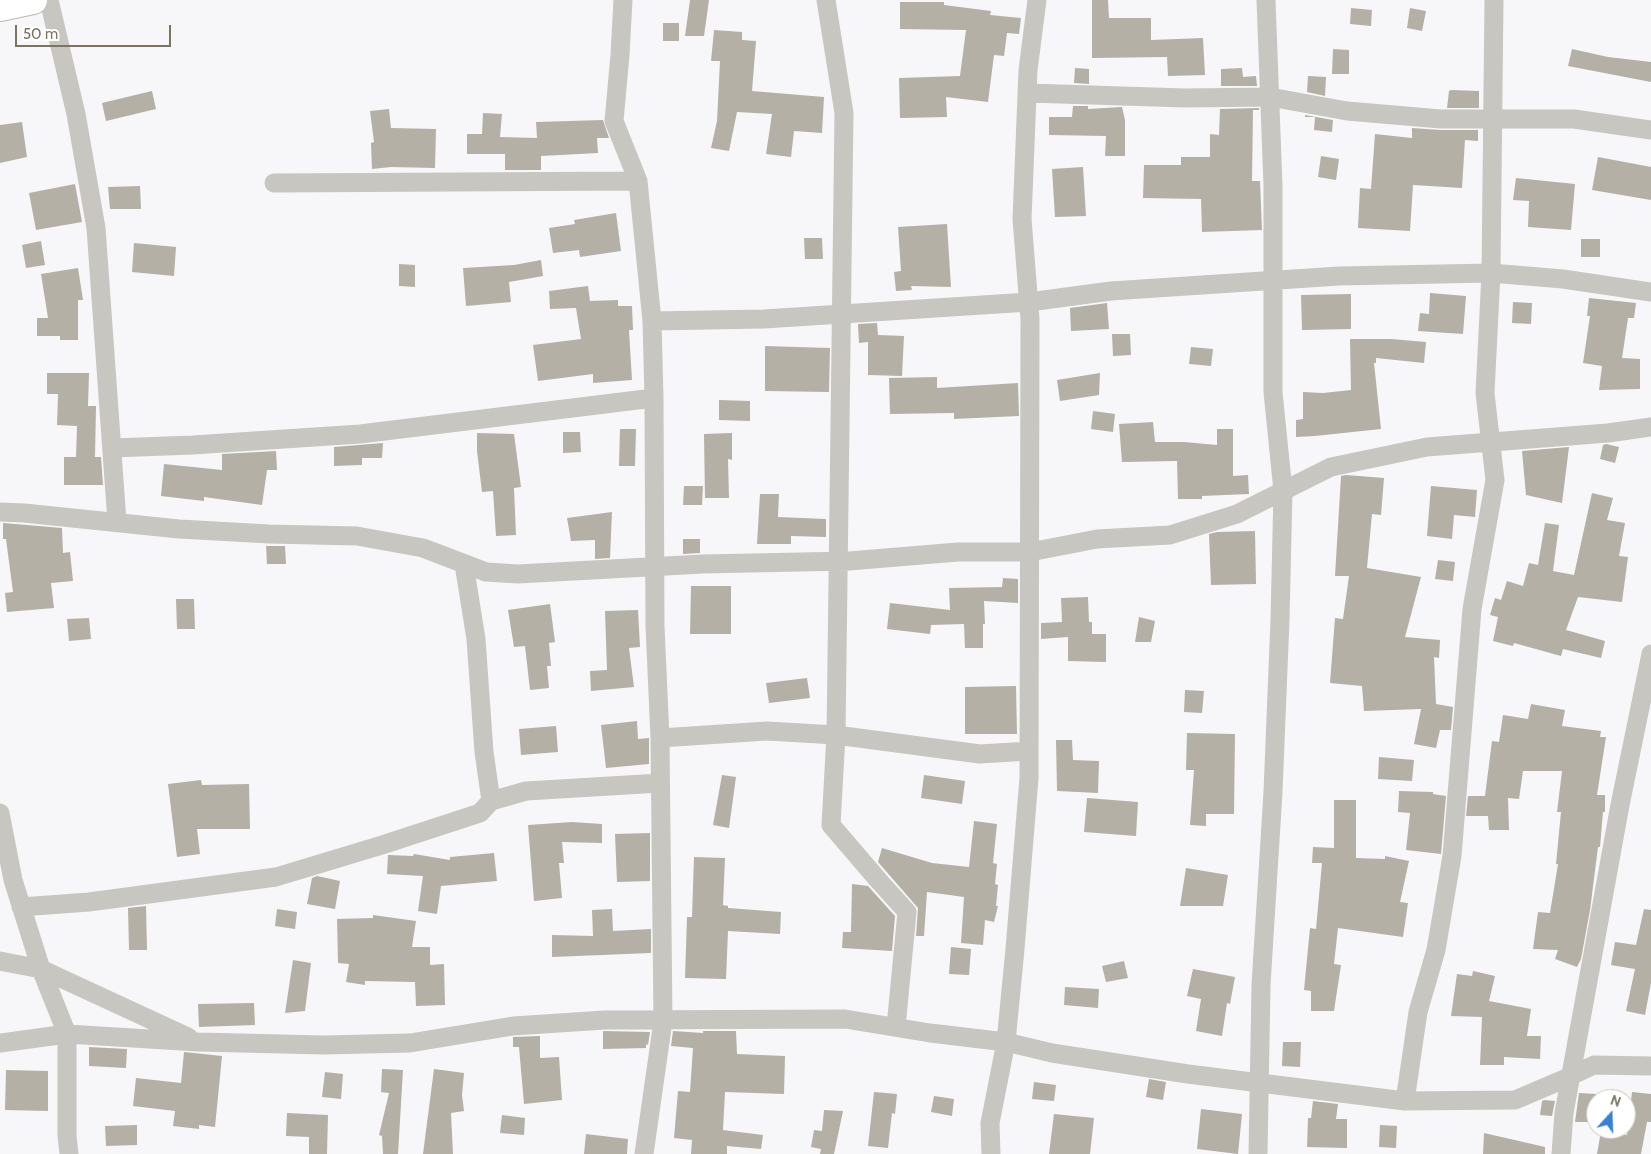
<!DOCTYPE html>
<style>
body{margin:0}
#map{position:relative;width:1651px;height:1154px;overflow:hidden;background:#f7f7f9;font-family:Cabin,sans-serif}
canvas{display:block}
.north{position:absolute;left:1586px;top:1089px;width:50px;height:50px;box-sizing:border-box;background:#fff;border:1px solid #cac7c0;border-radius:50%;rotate:20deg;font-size:14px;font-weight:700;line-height:20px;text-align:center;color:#7a7461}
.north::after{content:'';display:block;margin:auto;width:18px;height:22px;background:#3781d9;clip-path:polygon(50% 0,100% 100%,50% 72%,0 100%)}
.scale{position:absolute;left:15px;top:25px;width:156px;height:22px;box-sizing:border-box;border:2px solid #7a7461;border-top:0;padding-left:6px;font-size:15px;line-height:18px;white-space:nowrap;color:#7a7461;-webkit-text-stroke:4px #fff;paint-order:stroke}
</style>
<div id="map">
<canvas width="1651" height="1154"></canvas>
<div class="north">N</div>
<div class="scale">50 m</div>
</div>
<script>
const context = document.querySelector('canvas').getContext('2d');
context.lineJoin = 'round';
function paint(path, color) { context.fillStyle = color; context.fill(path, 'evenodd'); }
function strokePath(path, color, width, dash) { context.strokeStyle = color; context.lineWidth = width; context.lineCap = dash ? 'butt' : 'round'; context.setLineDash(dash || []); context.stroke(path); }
const building = new Path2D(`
 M690 0H709L704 36H685Z
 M1092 0H1108L1109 18H1151V40L1203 38 1205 75 1168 76 1167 57 1092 58Z
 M900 2H944V5L991 11 990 15 1021 18 1019 34 1007 33 1004 56 994 55 988 102 946 97 947 117 900 118 899 78 960 76 966 30 900 29Z
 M1351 8 1372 10 1371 26 1350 24Z
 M1410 8 1426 11 1422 31 1407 28Z
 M663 23H679V41H663Z
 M714 30 742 32V40L756 41 752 91 824 97 822 133 794 131 791 157 766 154 772 114 737 112 729 151 711 148 717 121 720 61H711Z
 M1333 49 1349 50V74H1332Z
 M1572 49 1608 57 1651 62V82L1568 66Z
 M1075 68 1089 69V84L1074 83Z
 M1242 68 1243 77 1256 76 1257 86H1221V69Z
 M1308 76 1326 77 1325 96 1307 92Z
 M1451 90 1479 91V108H1447L1449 91Z
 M152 91 156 109 106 121 102 103Z
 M1073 106H1088V109L1122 107 1125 120V156H1105L1106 136 1049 135V117H1072Z
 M1259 108V110H1253L1252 181H1260L1262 230 1202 232 1201 199 1143 198 1144 165H1181V157H1210V134L1219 135 1220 109Z
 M389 109 391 128 436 129 435 168 391 167 372 169 371 143 374 142 370 111Z
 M483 113 502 114 500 137 537 138 536 122 603 120 609 138H597L598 153 541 156V170H505V154H467V134H482Z
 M1305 115 1333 120 1332 132 1314 130 1315 117H1305Z
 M22 122 27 157 0 163V125Z
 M1412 128 1441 130H1478V141L1465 140 1462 188 1413 185 1410 231 1358 228 1360 188 1371 189 1375 134 1412 138Z
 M1321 156 1339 159 1336 180 1318 177Z
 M1598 157 1651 167V200L1592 190Z
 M1083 167 1086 216 1055 217 1052 169Z
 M1516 178 1575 184 1571 230 1528 227 1529 201 1513 200Z
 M75 184 82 222 36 230 29 193Z
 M140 186 141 209H110L108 187Z
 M616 213 621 251 580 257 579 250 553 253 549 228 575 224 574 220Z
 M947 224 951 287 911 286 912 290 896 291 894 272 901 271 898 227Z
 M804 238H822L823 259H805Z
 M1581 239H1600V257H1581Z
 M41 241 45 265 26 268 22 245Z
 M134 243 176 247 174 276 132 272Z
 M541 260 543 276 509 282 511 302 466 306 463 268 514 265Z
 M399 264 415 265V287L399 286Z
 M78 268 83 300H78V340H60V336H37V318H48L41 274Z
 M588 286 590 301 618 300V306H632L633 330H629L632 380 593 383V374L538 381 533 345 581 339 576 308 550 309 549 291Z
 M1430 293 1466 296 1463 334 1418 331 1420 313 1429 314Z
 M1351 294V329L1302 330 1301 295Z
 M1589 298 1636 303 1634 318H1628L1622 358 1640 359V389L1599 390 1602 366 1583 363 1590 316H1587Z
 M1513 302 1532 303 1531 324 1512 323Z
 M1107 303 1109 329 1071 331 1070 308Z
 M877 323 878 335 904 336 902 376 868 375V342L859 343 858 324Z
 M1112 334H1130L1131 355 1113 356Z
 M1350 339H1391L1426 342 1424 363 1376 358V363H1374L1381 429 1315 436 1296 437V420L1303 419V392L1323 393 1351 390Z
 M765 346 830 348 829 392 765 391Z
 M1191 347 1213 349 1211 366 1189 364Z
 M47 373H89L88 406H96L95 457H101L103 485H64V457H76L77 426 57 425 58 394H47Z
 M1100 373 1099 395 1060 401 1057 380Z
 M937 377V388L1018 383 1019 416 954 419V413L890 414 889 378Z
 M719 400 750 401V421L719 420Z
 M1093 411 1115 414 1113 432 1091 429Z
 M1153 422 1155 442H1184L1217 445V429H1233V476L1248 475 1249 494 1202 496V499H1178L1177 461 1122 462 1119 424Z
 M620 429H636L635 466H619Z
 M563 432H580L581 452 563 453Z
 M477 433 514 434 521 487 514 488 516 535 496 536 493 491 482 492 477 451Z
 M732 433V460L728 459 729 498H705L704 434Z
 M383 443 382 458H362V465L334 466V447Z
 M1606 444 1619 447 1615 463 1600 459 1603 445Z
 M1569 447 1562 503 1526 495 1522 451Z
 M276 451 277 470H267L262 505 204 497V501L161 496 164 464 222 470V454Z
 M1346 475 1384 478 1381 515 1372 514 1367 568 1421 577 1405 637 1440 640 1439 658 1434 657 1436 704 1453 707 1451 730H1440L1436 748 1414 744 1421 709 1364 711 1362 686 1330 683 1335 618 1343 619 1349 576H1335L1341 476Z
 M684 486H703L702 505H683Z
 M1431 486 1477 490 1475 517 1454 515 1452 539 1427 536Z
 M1592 493 1613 498 1607 520 1625 523 1619 556 1628 557 1622 602 1578 597 1566 630 1605 641 1601 658 1563 649 1561 656 1514 643 1513 646 1493 641 1498 617 1490 615 1495 598 1501 600 1507 581 1523 586 1529 563 1538 565 1545 523 1559 525 1553 571 1574 575Z
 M760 494H779L778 517 826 519V537L791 536V544H757Z
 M612 512 610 558 595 559V540L571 541 567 518Z
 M3 523 62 528 63 553 70 552 73 581 51 583 54 608 7 612 5 593 13 592 6 539H3Z
 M1255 531 1256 584 1211 585 1209 534 1217 532Z
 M683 539H700V553L683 554Z
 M266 546H285L286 564H267Z
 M1438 560 1455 562 1453 581 1435 579Z
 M1003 578 1018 579V603L984 601 985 624H983V648H965L964 624 931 625 930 634 887 629 890 603 950 610 949 588 1002 587Z
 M691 586H731V634H690Z
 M1088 597 1089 622H1092V634H1106V662L1068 661V637L1041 639V623L1062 622 1061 598Z
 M176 599H194L195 629H177Z
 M550 604 555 642 549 643 551 666H547L549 688 530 690 525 646 514 647 508 610Z
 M638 610 640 647 629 648 634 687 591 691 590 671 607 670 605 611Z
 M1139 617 1155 621 1151 642H1135Z
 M89 618 91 639 69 641 67 619Z
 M807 678 810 698 769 703 766 683Z
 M1016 686 1017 734H965V687Z
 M1185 690 1204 691 1202 713 1184 712Z
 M1531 704 1565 710 1562 726 1601 731 1600 737H1606L1597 795H1605V812H1603L1600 847H1598L1590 910 1581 959 1577 967 1555 959 1558 950 1533 949 1538 912 1550 913 1558 864H1556L1561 812H1557L1562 771H1523L1519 799 1508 798 1509 830H1489L1488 816H1466L1468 796H1485L1492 741 1499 742 1503 715 1528 719Z
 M637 721 638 739 649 738V764L606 768 601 725Z
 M556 726 558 752 521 755 519 729Z
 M1187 733 1235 734 1234 814H1206V826L1190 825 1194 770H1186Z
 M1056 740H1072L1073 760 1099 761 1098 793 1057 791Z
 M1379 757 1414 760 1412 781 1378 779Z
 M722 775 736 777 729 828 713 825Z
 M924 775 965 781 962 804 921 798Z
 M201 780 202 785 249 784 250 829H197L200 854 177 857 168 784Z
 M1399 791 1433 792V794L1446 796 1441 854 1406 850 1410 813 1398 812Z
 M1087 798 1138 802 1136 836 1084 832Z
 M1334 800H1356V858L1385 859V856L1409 861 1400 902 1408 903 1403 937 1338 928 1334 964 1341 965 1334 1011H1311V991L1304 990 1310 928 1316 929 1322 863H1312L1313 847 1334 848Z
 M974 821 997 824 993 863 997 864 995 884 998 885 996 906H998L994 922 985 920 983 945 961 943 964 897 927 892 924 936H916L918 908 878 862 882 848 932 863 969 867Z
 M572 822 602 824V843L562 842 564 863H559L562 898 534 901 528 825Z
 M650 833V881L617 882 615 834Z
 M494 853 497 881 441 886 437 914 418 911 423 876 387 874 388 855 413 856 414 854 450 860V857Z
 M694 857 725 858 723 905 728 906V908L781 912 780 934 728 931 726 979 685 978 687 917H692Z
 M1186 868 1228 875 1223 906H1180Z
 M317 876 340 881 335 909 307 904 312 878Z
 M852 884 868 886 895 916 892 951 842 948 843 932H851Z
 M146 906 147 950H129L128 908Z
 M277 909 297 912 295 929 275 926Z
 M612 909 613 931 651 929V953L552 957V935L593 936 592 910Z
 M1644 909 1651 910V983L1645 1015 1626 1011 1635 969 1611 965 1615 942 1636 945Z
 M373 915 416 921 412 947H430V965L444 964 445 1005 416 1006 415 982 365 981V985L346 982 349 964 338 963 337 919 373 918Z
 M951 947 971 949 969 975 949 974Z
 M293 960 311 963 305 1011 285 1013Z
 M1124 961 1128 978 1106 982 1102 966Z
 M1193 969 1235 977 1230 1004 1227 1003 1222 1036 1196 1031 1201 999 1187 996Z
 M1473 971 1495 976 1489 1001 1531 1009 1527 1036H1541L1540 1059 1504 1057V1065H1480L1482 1017 1451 1016 1457 974 1472 976Z
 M1065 987 1099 989 1098 1008 1064 1005Z
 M254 1003 255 1025 199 1027 198 1004Z
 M603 1031 650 1032 648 1045 646 1044V1048L603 1049Z
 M673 1031 703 1033V1031H736L737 1054 785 1056 784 1094 725 1092 723 1130 763 1135 761 1149 727 1146V1154H691L692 1140 674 1138 678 1091 690 1092 693 1048 671 1046Z
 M540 1036V1058L559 1057 562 1100 524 1104 519 1047H513V1037Z
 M1283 1042H1301L1300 1067 1282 1066Z
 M89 1047 127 1049 126 1068 89 1066Z
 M184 1052 222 1056 215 1127 199 1125V1129L173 1126 175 1111 133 1106 136 1078 181 1083Z
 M382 1069 403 1070 398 1154H383L382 1136 379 1135 389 1093 381 1092Z
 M434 1069 464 1073 462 1095 464 1111 451 1113 453 1154H423Z
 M6 1070 48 1071V1111L5 1110Z
 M325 1072 343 1074 341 1099 322 1097Z
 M1149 1079 1166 1082 1163 1100 1146 1097Z
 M1034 1082 1056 1085 1054 1101 1032 1099Z
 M874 1092 897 1094 895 1114 892 1113 888 1148 868 1146Z
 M1632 1092 1651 1094V1122H1647L1641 1154H1597L1601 1131 1627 1135Z
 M1579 1093 1596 1094V1122H1575Z
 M934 1096 954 1099 952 1116 931 1112Z
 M1544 1100 1555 1101 1552 1116 1540 1115 1542 1101Z
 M1313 1101 1338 1104 1336 1119H1347V1148L1307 1147 1308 1118H1311Z
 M1201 1109 1242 1114 1238 1154 1197 1149Z
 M824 1110 843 1111 834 1154H820L821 1149 811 1147 814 1130 822 1131Z
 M287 1113 328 1115 327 1154H309V1137L286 1136Z
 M1054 1114 1094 1118 1090 1154H1049Z
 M502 1115 525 1118 524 1135 500 1133Z
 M137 1125V1145L106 1146 105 1126Z
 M1380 1125 1397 1126 1396 1148 1379 1147Z
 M1484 1133 1545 1147V1154H1483Z
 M586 1134 628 1139 627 1154H584Z`);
const minor = new Path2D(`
 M49 0 76 114 96 228 117 522
 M623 0 620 55 614 121 638 181 652 321 654 398 655 626 660 738 663 1021 644 1154
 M826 0 844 113 836 735 831 825 879 881 907 912 896 1027
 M1028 93 1185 98 1270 97 1347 111 1441 119H1574L1651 130
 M274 183 638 181
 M652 321 764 319 1029 302 1111 291 1339 276 1491 273 1563 279 1651 292
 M112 448 193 445 360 434 654 398
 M0 512 24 513 179 529 269 534 357 536 423 548 486 572 518 574 703 564 849 561 958 552H1030L1097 539 1170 535 1237 514 1331 467 1427 447 1608 433 1651 427
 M464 564 476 639 484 752 491 801
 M660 738 767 731 836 735 980 754 1029 751
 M0 813 13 880 41 969 67 1034V1136L69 1154
 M21 907 89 902 276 877 382 845 480 813 491 801 526 791 660 783
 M0 961 41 969 188 1037
 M0 1043 67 1034 198 1042 324 1045 410 1043 513 1026 605 1020 845 1019 930 1033 1006 1042 1052 1053 1188 1074 1405 1101 1515 1100 1562 1080 1594 1065 1651 1066
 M1405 1101 1418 1012 1436 950 1452 856 1472 609 1495 480 1485 393 1491 273 1494 0
 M991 1154 990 1123 1006 1042 1015 949 1029 778 1030 319 1022 219 1028 70 1037 0
 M1258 1154 1261 985 1273 792 1280 620 1283 491 1273 392V186L1266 0
 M1561 1154 1564 1113 1620 805 1651 654`);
const trunk = new Path2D(`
 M0 7 33 0`);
paint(building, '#b4b0a5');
strokePath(trunk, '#bab8b2', 30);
strokePath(minor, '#c8c6c0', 19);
strokePath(trunk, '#fff', 28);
</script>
